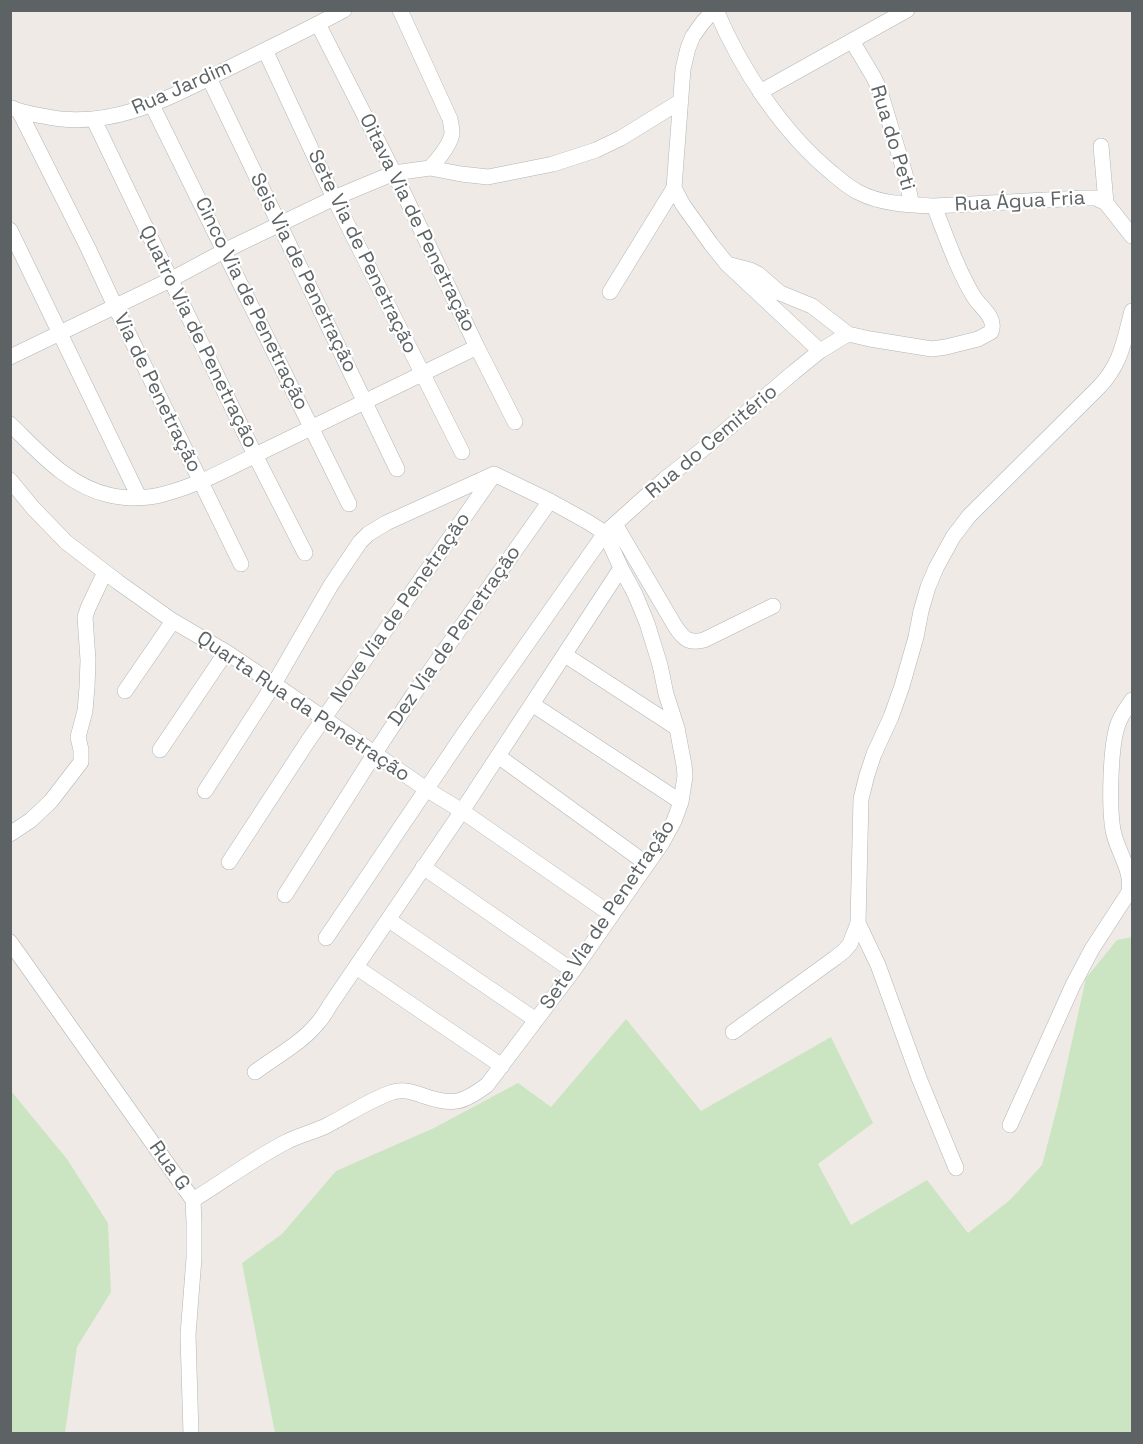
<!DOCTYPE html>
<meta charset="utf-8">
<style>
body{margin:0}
#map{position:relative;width:1143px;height:1444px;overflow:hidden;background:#efeae5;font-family:"Space Grotesk",sans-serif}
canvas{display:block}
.frame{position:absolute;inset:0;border:12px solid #5d6365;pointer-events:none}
</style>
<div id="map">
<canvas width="1143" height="1444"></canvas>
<div class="frame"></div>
</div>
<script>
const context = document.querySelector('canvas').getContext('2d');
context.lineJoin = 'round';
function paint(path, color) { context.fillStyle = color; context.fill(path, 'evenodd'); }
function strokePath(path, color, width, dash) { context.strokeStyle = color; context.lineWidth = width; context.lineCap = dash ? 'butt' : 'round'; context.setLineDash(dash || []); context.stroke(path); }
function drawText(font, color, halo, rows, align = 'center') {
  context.font = font + ' "Space Grotesk",sans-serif'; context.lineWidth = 4.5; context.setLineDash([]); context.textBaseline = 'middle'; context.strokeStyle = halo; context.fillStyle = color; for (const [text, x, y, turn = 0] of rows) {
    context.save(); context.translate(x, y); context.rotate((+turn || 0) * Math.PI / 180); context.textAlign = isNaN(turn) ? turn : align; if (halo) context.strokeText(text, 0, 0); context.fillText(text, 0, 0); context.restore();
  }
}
const green = new Path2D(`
 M1132 937V1433H275L242 1263 282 1234 336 1171 434 1128 518 1083 551 1107 626 1019 701 1111 831 1037 873 1123 818 1164 851 1225 927 1180 968 1233 1010 1200 1042 1165 1058 1104 1086 978 1117 940Z
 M11 1091 67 1159 108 1223 111 1292 77 1347 65 1433H11Z`);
const street = new Path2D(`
 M400 10 450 119C451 124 452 130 452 134 449 147 438 159 430 168
 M714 10 703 22 693 36 688 48 683 69 674 188 683 205 711 244 727 264 820 351
 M716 10C741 69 782 132 832 173 840 180 848 187 858 192 880 204 909 205 934 206L1083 198H1096L1106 203 1101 146
 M318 24 394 173 477 347 515 422
 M852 41 873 76 879 88 905 174 912 205
 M265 50 334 198 462 452
 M209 78 397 469
 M760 92 907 10
 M152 105 349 504
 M12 108C22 113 33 114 43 116 114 132 176 94 237 64 273 46 309 29 344 10
 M19 111 88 248 115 306 241 564
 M94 120 255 455 305 553
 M1106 203 1132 236
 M10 230 139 497
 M727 264 750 270 758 274 780 293 812 306 848 334 870 339 932 349 946 347 978 339 991 332C997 318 981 308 974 297 957 269 946 236 934 206
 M610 292 674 188
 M10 357 170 280 224 251 334 198 394 173 430 168 461 174 488 177 553 164 596 150 621 138 681 101
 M10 424C39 452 68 486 109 495 125 499 147 499 164 494 203 484 240 462 276 445 343 413 410 380 477 347
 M10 480 33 508 66 542 118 582 173 621 226 652 274 684 426 789 462 811 612 915
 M615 524 675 626C683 638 688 644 704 640L773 606
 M565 655 677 728
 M125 691 173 621
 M532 704 681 802
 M160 750 226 652
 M498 756 647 864
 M10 834 31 820 51 801 81 762V750L78 737 85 711 87 687 88 660 85 617 88 608 105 572
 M229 862 308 741 493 476
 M423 867 573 971
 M285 895 375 753 413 695 550 501
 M389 920 536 1020
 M858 923 878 965 919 1078 956 1168
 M326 938 463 735 605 533 665 479 712 442 794 372 820 351 848 334
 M10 942 193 1200 194 1223V1258L188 1335 191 1434
 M356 967 502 1066
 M733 1032 835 958 844 951 850 944 858 923 861 799 867 775 874 754 891 717 902 686 916 637 921 611 928 587 936 568 953 537 969 516 1098 388C1121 365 1124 341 1132 311
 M255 1072C275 1057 300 1044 316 1025 322 1019 326 1012 330 1005L462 811 621 568
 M1010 1125 1073 985 1092 949 1129 892C1133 870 1117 852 1113 830 1109 807 1110 746 1118 724 1121 715 1127 708 1132 700
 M193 1200C224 1181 253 1159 286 1142 299 1135 314 1132 328 1125 349 1114 371 1099 393 1092 405 1089 413 1092 424 1096 453 1106 463 1103 487 1085L573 971 662 843 674 821 681 802 685 776 684 765 677 728 666 694 660 665 647 623 635 594 621 568 605 533 588 522 550 501 494 474 386 523 368 534 360 542 331 585 274 684 205 791`);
const streetNames = [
 ["Rua Jardim",182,88,-24],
 ["Rua do Peti",892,138,73],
 ["Rua Água Fria",1020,202,-3],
 ["Oitava Via de Penetração",417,223,64],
 ["Sete Via de Penetração",362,252,64],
 ["Seis Via de Penetração",303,273,64],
 ["Cinco Via de Penetração",251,304,64],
 ["Quatro Via de Penetração",198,337,64],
 ["Via de Penetração",157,393,64],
 ["Rua do Cemitério",712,442,-40],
 ["Nove Via de Penetração",401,608,-55],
 ["Dez Via de Penetração",455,636,-55],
 ["Quarta Rua da Penetração",303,707,34],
 ["Sete Via de Penetração",608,915,-56],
 ["Rua G",169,1166,55]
];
paint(green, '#cbe5c3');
strokePath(street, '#b1b5b7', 16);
strokePath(street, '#fff', 15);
drawText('20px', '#5d6365', '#fff', streetNames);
</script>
